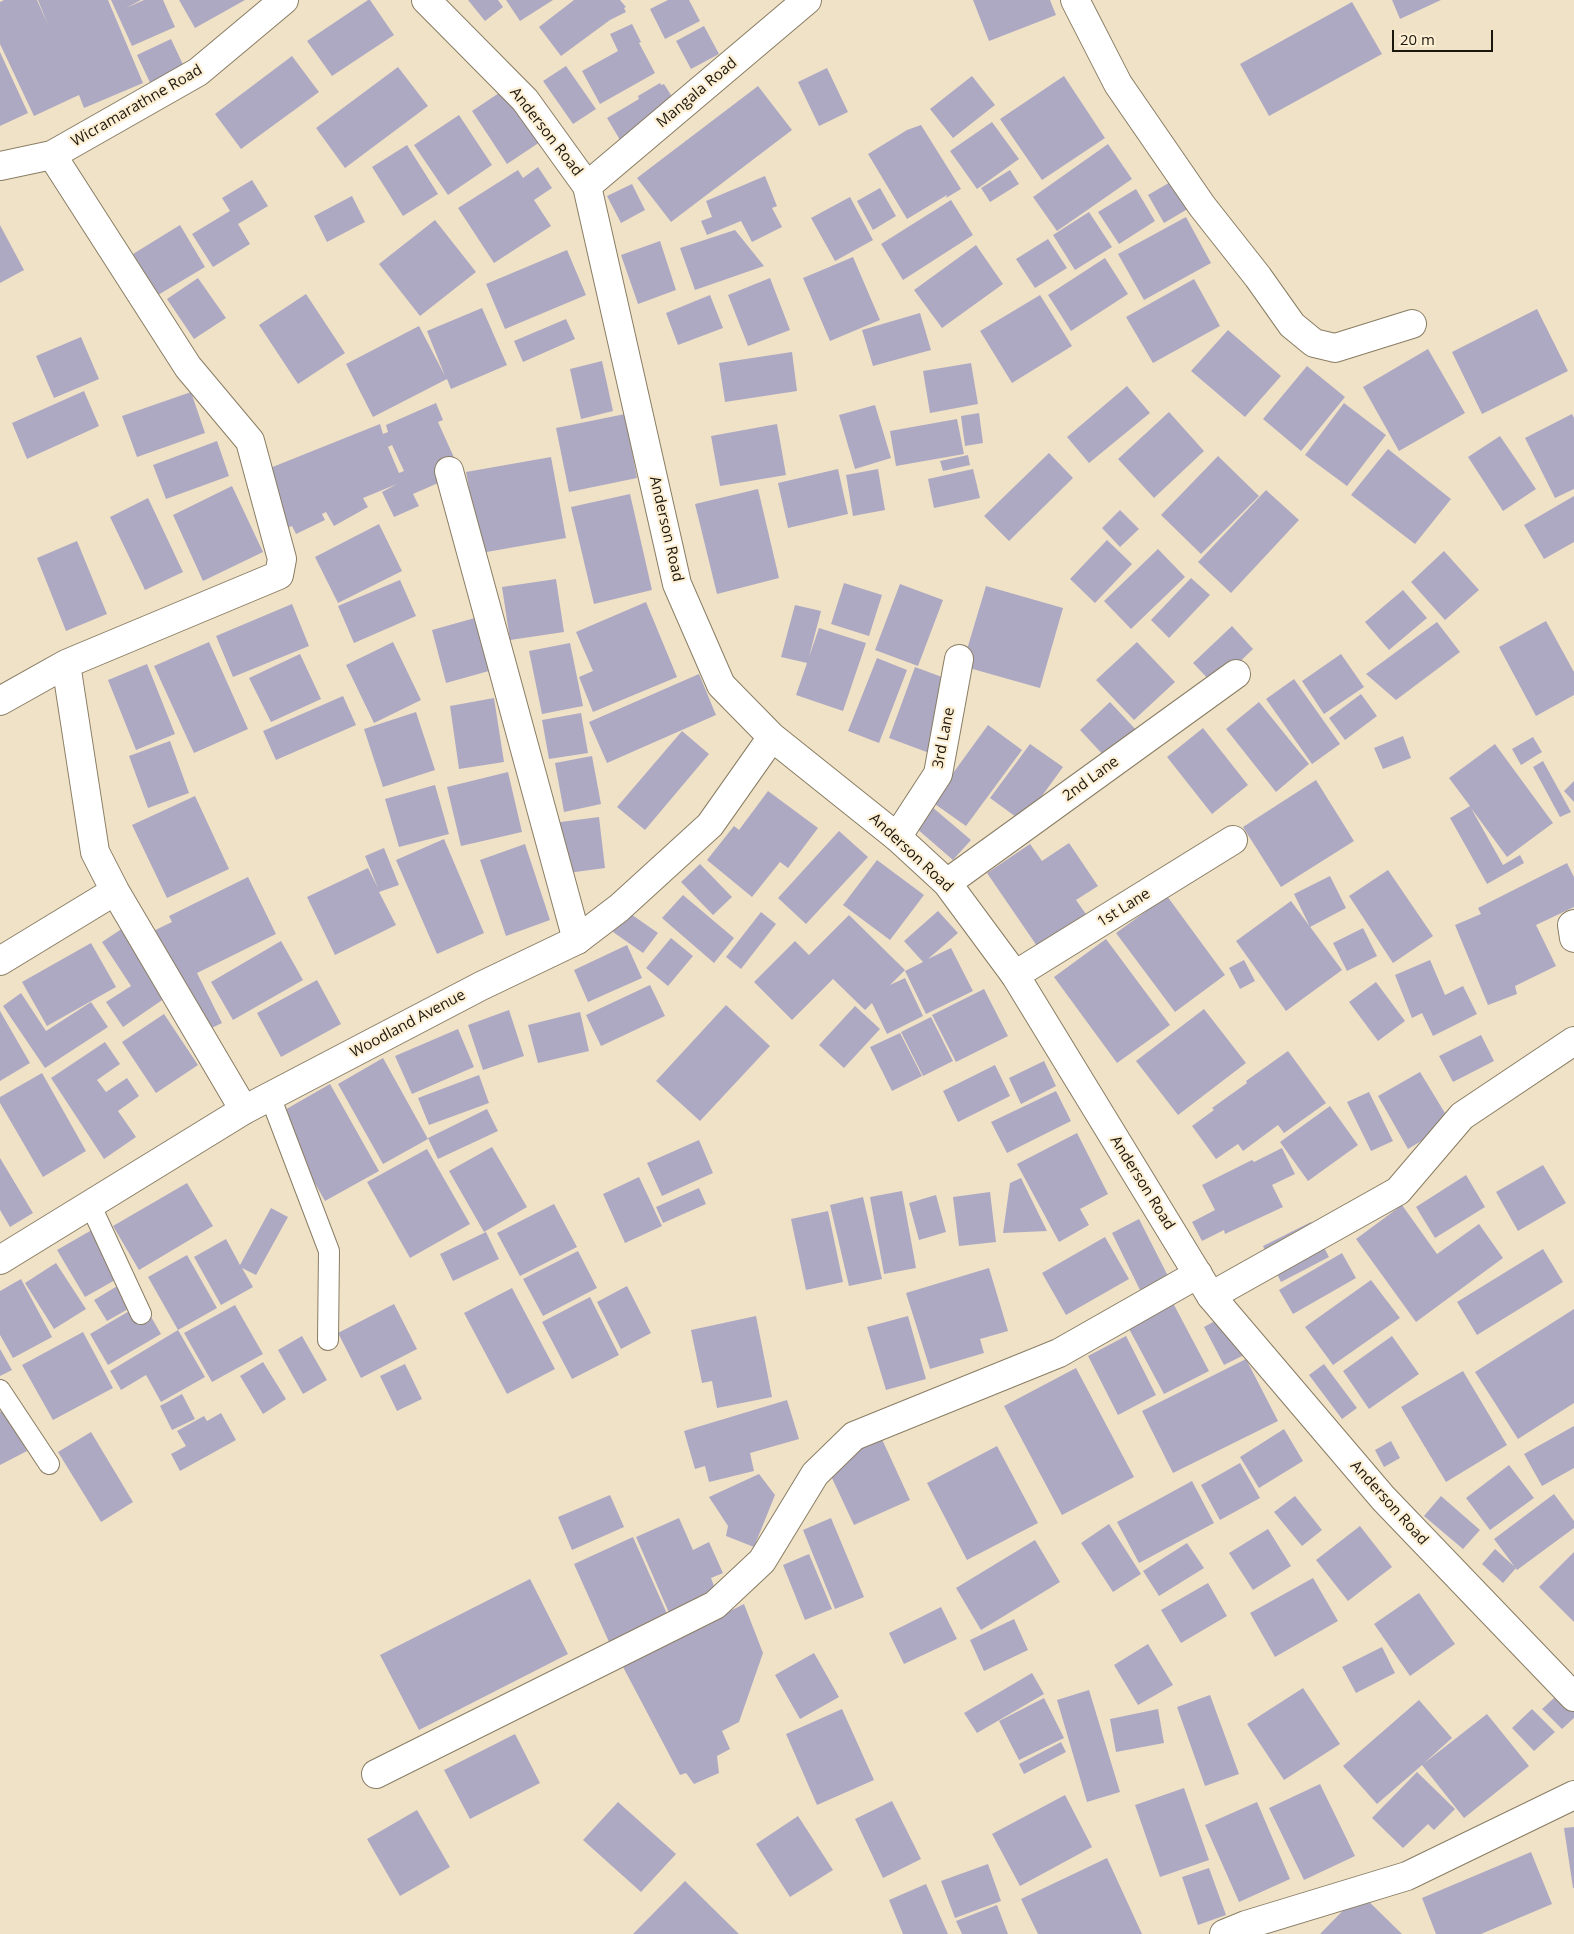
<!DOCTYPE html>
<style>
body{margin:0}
#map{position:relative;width:1574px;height:1934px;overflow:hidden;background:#f0e2c7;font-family:"Open Sans",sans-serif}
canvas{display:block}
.scale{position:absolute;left:1392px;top:30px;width:101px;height:22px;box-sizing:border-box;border:2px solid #1c170d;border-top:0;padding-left:6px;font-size:15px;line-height:18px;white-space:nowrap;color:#1c170d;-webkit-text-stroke:4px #fdefd4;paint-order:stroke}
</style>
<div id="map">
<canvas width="1574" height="1934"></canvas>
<div class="scale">20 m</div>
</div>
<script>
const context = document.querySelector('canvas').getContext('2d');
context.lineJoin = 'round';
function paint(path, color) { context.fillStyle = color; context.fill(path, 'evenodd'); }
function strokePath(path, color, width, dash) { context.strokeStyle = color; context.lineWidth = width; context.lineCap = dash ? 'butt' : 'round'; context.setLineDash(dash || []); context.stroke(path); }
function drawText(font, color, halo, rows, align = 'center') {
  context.font = font + ' "Open Sans",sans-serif'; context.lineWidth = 4.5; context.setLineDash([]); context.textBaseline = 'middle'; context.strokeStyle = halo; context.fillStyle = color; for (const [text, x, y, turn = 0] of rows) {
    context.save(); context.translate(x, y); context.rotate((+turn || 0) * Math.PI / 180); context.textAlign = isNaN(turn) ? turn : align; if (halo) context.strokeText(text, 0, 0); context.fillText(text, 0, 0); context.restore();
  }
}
const building = new Path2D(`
 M4 0H37L48 25 38 0H108L143 83 84 108 79 95 34 116 0 44V2Z
 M111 0H141L126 8 144 0H163L175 27 132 46Z
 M179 0H245L195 28Z
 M368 0H370L394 35 332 76 307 41Z
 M468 0H498L503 7 485 21Z
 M506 0H553L520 21Z
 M574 0H620L626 7 624 8 626 12 610 20 561 56 539 27Z
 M668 0H689L700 21 665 39 650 9Z
 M973 0H1050L1056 15 989 41Z
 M1392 0H1441L1400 19Z
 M1352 2 1382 54 1269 116 1240 64Z
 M632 24 641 42 639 43 655 73 600 104 582 71 618 51 610 34Z
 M704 26 719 54 691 69 676 41Z
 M171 39 187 73 153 89 137 55Z
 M0 52 28 113 0 126Z
 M292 56 319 92 241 149 215 114Z
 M566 66 596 109 573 124 543 81Z
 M398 67 428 106 345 168 316 128Z
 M827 68 848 112 819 126 798 82Z
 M972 76 995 105 953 138 930 109Z
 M1064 76 1105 138 1042 180 1000 119Z
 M660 83 661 85 664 84 681 111 623 145 607 118 639 99 638 96Z
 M758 86 792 130 671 222 637 178Z
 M505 89 540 142 507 164 472 111Z
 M459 115 492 165 448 195 414 145Z
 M992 122 1019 159 977 189 950 151Z
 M921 125 961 189 946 198 947 195 907 219 868 154 907 130Z
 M1108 144 1132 179 1057 231 1033 197Z
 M407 145 438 194 403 216 372 167Z
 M538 167 552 188 534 200 551 226 494 263 458 208 518 170 523 178Z
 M1010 170 1019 184 990 202 981 188Z
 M765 176 777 206 772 208 782 227 752 242 741 221 707 235 701 221 712 217 706 201Z
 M252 180 268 206 238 224 250 244 213 267 192 234 230 211 222 198Z
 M1174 180 1191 207 1164 223 1148 195Z
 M632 184 645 210 621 223 607 196Z
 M880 188 896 216 873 230 857 201Z
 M1136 189 1155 221 1119 244 1098 212Z
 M352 196 365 222 327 242 314 216Z
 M850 197 873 240 835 261 811 218Z
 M951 200 973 235 903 280 881 244Z
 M1089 212 1112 247 1075 270 1053 235Z
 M1186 217 1211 263 1144 300 1118 254Z
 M435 220 476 272 420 316 379 264Z
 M0 225 24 270 0 283Z
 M180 225 205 267 158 295 133 254Z
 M735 230 764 266 695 290 680 248Z
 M1048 239 1067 268 1035 288 1016 259Z
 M660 241 676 290 638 304 621 255Z
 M976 245 1003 284 942 328 914 290Z
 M567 250 586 295 505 329 486 284Z
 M853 257 880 320 830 341 803 278Z
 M1105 258 1128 294 1071 331 1048 295Z
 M198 278 226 318 194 339 167 299Z
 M770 278 790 330 748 346 728 295Z
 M1194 279 1220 326 1153 363 1126 317Z
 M306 294 345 353 298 384 259 325Z
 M710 295 723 328 678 345 666 313Z
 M1040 295 1072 346 1012 383 980 331Z
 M482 308 507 365 451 389 447 379 373 417 346 364 419 326 445 376 427 331Z
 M1537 309 1568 371 1482 414 1452 352Z
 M920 313 931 350 873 366 862 330Z
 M566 319 575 339 523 362 514 341Z
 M1228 330 1281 376 1245 417 1191 371Z
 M81 337 99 379 54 398 36 356Z
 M1428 349 1465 413 1399 451 1363 387Z
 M792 352 797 391 725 402 719 363Z
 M602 361 613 411 581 419 570 369Z
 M971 363 978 404 930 413 923 371Z
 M1307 366 1345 397 1301 451 1263 419Z
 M1127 386 1150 413 1089 463 1067 437Z
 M84 391 99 426 27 459 12 423Z
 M191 392 205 433 137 457 122 416Z
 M436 403 443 420 438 422 461 473 413 494 419 506 394 517 382 492 397 484 363 498 368 507 334 526 326 512 322 514 325 520 296 534 292 526 287 528 265 470 380 424 383 434 388 432 386 425ZM392 445 404 471 399 473 388 447Z
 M1344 403 1386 435 1347 486 1305 455Z
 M875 405 891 458 855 469 839 415Z
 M1169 412 1204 451 1154 498 1118 459Z
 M979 413 983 443 965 446 961 416Z
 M625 414 637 478 569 492 556 428Z
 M1572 414 1574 418V489L1555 498 1525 438Z
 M957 419 964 454 896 466 890 431Z
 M777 424 786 475 720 486 711 436Z
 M1500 436 1536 489 1503 511 1468 457Z
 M217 441 229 476 166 499 153 465Z
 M1388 449 1451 499 1415 544 1351 495Z
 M1049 453 1073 478 1009 541 984 516Z
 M968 455 970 465 943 471 940 461Z
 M1218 456 1259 496 1201 554 1161 515Z
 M551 457 566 538 481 553 466 472Z
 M838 469 848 514 788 528 778 483Z
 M878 469 885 510 853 516 846 475Z
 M973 469 980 498 934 508 928 479Z
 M232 486 263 552 203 581 173 515Z
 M758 489 779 578 717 594 695 504Z
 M1266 490 1299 520 1231 593 1198 562Z
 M630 494 652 590 594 604 571 507Z
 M1574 496V542L1544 559 1524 525Z
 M148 498 183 572 145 590 110 517Z
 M1120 510 1139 529 1120 547 1102 528Z
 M379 524 402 571 338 603 315 557Z
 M1107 540 1132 564 1095 603 1070 579Z
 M77 541 107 614 66 631 37 558Z
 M1158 549 1185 577 1131 629 1104 601Z
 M1444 551 1479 590 1445 620 1411 582Z
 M1191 578 1210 595 1169 638 1151 620Z
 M556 579 564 632 510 640 502 587Z
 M400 580 416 616 354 643 338 606Z
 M844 583 882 595 869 636 831 624Z
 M900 584 943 600 918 666 875 650Z
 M986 586 1063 608 1040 688 962 666Z
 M1403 590 1427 618 1389 650 1365 622Z
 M646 602 677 677 593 712 579 677 593 671 576 632Z
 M292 604 309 646 233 677 216 636Z
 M795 605 821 611 809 657 819 628 866 643 843 711 796 695 807 663 781 657Z
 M482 616 496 669 446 683 432 630Z
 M1546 621 1574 672V695L1536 716 1499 647Z
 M1437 622 1460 652 1396 700 1366 674Z
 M1232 626 1253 649 1215 686 1193 663Z
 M209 642 248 729 194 753 154 666Z
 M393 642 421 700 374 723 346 665Z
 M1137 642 1175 682 1134 720 1096 680Z
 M570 643 583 706 542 714 529 651Z
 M300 654 321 699 271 722 249 678Z
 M1341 654 1364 687 1324 714 1302 681Z
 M877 658 907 670 879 743 848 731Z
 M147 664 175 734 136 750 108 680Z
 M915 667 958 683 932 754 889 738Z
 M699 674 716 715 607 763 589 722Z
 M1294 679 1340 744 1312 764 1266 699Z
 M1361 694 1377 716 1345 740 1329 718Z
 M343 696 356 725 276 760 263 731Z
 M494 698 504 762 459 769 450 706Z
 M1110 702 1137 731 1107 759 1080 730Z
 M1259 702 1309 764 1276 792 1226 729Z
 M416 712 435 770 383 787 364 729Z
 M581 713 588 753 549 759 542 720Z
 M988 725 1022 750 966 826 932 802Z
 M1203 728 1248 785 1212 814 1167 757Z
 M682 731 709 754 645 830 617 807Z
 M1403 736 1411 758 1383 769 1374 748Z
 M1533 737 1542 752 1521 765 1512 749Z
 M170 741 189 793 148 808 129 756Z
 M1030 744 1063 767 1023 822 990 798Z
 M1495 744 1553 823 1507 857 1471 808 1503 865 1520 855 1524 863 1487 884 1450 818 1470 806 1449 778Z
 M592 756 601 804 564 812 555 763Z
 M1543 761 1571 812 1560 817 1533 767Z
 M508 772 522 832 461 846 447 787Z
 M1316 780 1354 841 1281 887 1243 827Z
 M1574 781V802L1564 791Z
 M435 785 449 834 399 847 385 799Z
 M768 791 818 828 788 868 780 862 752 897 707 860 734 826 739 830Z
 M918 795 971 840 953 860 901 815Z
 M195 796 229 869 167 898 132 825Z
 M599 817 605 868 560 874 553 823Z
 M839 831 868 857 806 924 778 898Z
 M444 839 484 933 437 954 396 860Z
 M1069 843 1098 886 1076 900 1088 917 1039 949 987 873 1030 844 1042 861Z
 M525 844 550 920 506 936 480 860Z
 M384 848 399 885 379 892 396 925 335 955 307 897 368 868 378 888 365 856Z
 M877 860 924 895 890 940 843 905Z
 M1567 863 1574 877V907L1536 925 1556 966 1515 986 1517 994 1488 1005 1455 925 1481 914 1478 908Z
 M700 864 732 897 713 915 681 882Z
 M1388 870 1433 936 1393 963 1349 896Z
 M1330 876 1346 908 1310 927 1294 894Z
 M248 877 276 934 197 973 222 1023 195 1036 145 935 172 922 169 916Z
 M683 895 734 938 714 963 662 918Z
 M1167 896 1225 975 1175 1012 1116 933Z
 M1291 901 1342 970 1286 1011 1236 941Z
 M938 911 958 933 928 959 951 948 973 991 926 1014 905 971 923 962 904 941Z
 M628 912 658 933 643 953 613 932Z
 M761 912 776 924 741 969 726 957Z
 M849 915 905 970 890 985 905 978 923 1016 887 1034 872 1003 865 1010 833 979 792 1020 754 982 795 941 809 955Z
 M123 928 168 996 123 1027 106 1002 131 986 102 942Z
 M1363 928 1377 956 1347 971 1333 943Z
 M671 938 693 956 668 986 646 968Z
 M1106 939 1170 1025 1117 1063 1054 977Z
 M281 941 303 980 233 1020 211 982Z
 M91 943 116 987 47 1026 22 982Z
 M627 945 642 978 588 1002 574 970Z
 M1244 960 1255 981 1240 989 1229 968Z
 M1430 960 1445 995 1463 986 1477 1014 1433 1036 1422 1013 1412 1018 1395 975Z
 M317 980 341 1024 281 1057 257 1013Z
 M1376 982 1405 1021 1378 1041 1349 1002Z
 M650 985 665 1016 601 1046 586 1015Z
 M984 989 1008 1036 956 1062 932 1015Z
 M21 993 46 1031 91 1002 108 1027 45 1068 3 1006Z
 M726 1005 770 1046 700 1121 656 1081Z
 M855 1006 880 1029 844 1068 819 1045Z
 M1204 1009 1246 1063 1178 1115 1136 1061Z
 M509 1010 524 1056 483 1070 468 1025Z
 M0 1011 30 1063 0 1081Z
 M580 1012 589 1051 538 1063 528 1025Z
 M164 1014 198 1065 156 1093 122 1042Z
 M931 1017 953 1061 923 1076 901 1032Z
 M458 1029 474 1067 412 1094 395 1056Z
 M900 1033 922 1076 892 1091 870 1047Z
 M1481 1035 1494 1061 1453 1082 1439 1056Z
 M105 1042 120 1064 97 1080 106 1092 127 1078 139 1096 118 1111 136 1137 104 1159 51 1078Z
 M1288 1051 1326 1103 1284 1133 1278 1125 1243 1151 1238 1144 1216 1159 1192 1126 1214 1110 1212 1108 1247 1083 1246 1081Z
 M383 1058 428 1139 383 1164 338 1084Z
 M1044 1061 1056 1086 1021 1104 1009 1078Z
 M995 1065 1010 1096 958 1122 943 1091Z
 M1420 1072 1451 1123 1408 1149 1378 1096Z
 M42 1073 86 1151 43 1177 0 1103V1097Z
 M479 1075 489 1103 429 1125 418 1098Z
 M330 1084 379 1171 325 1201 276 1115Z
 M1056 1091 1071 1121 1007 1153 991 1122Z
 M1369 1092 1393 1141 1371 1151 1347 1102Z
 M1330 1106 1358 1145 1308 1181 1280 1142Z
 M487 1109 498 1131 438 1159 428 1138Z
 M1077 1133 1108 1194 1080 1209 1089 1225 1059 1242 1017 1164Z
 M699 1140 713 1173 662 1196 647 1163Z
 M492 1147 527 1207 484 1232 449 1171Z
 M1282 1148 1295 1174 1272 1185 1283 1207 1225 1234 1224 1230 1202 1241 1192 1222 1215 1210 1202 1185 1252 1160 1254 1162Z
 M427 1149 470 1224 410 1258 367 1182Z
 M0 1158 33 1213 10 1227 0 1210Z
 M1543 1165 1566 1203 1518 1231 1496 1192Z
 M1466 1175 1485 1207 1435 1238 1416 1207Z
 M639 1177 662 1226 625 1243 603 1194Z
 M1021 1178 1047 1231 1003 1233 1010 1183Z
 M187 1183 213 1226 139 1270 113 1226Z
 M699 1188 706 1204 663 1223 656 1207Z
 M902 1191 916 1268 884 1274 870 1197Z
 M990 1192 996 1242 959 1246 953 1197Z
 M936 1195 946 1232 919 1240 909 1203Z
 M863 1197 882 1279 849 1286 830 1205Z
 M554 1204 577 1247 520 1276 497 1233Z
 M1402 1205 1437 1254 1479 1224 1503 1258 1416 1322 1356 1239Z
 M271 1208 288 1217 256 1275 242 1268 253 1287 221 1305 194 1257 226 1239 240 1265Z
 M828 1211 843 1282 806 1290 791 1219Z
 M1139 1219 1168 1276 1140 1290 1112 1233Z
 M1311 1222 1329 1257 1281 1282 1263 1246Z
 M97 1227 124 1275 85 1297 57 1250Z
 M486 1232 499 1259 453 1281 440 1254Z
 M1105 1237 1129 1279 1066 1315 1042 1273Z
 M1543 1249 1563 1282 1477 1335 1457 1302Z
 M578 1251 597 1288 543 1316 523 1279Z
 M1342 1253 1356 1278 1293 1314 1279 1290Z
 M187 1255 217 1308 178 1330 148 1277Z
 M56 1263 86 1309 54 1329 25 1283Z
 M989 1268 1008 1331 980 1339 984 1353 930 1369 906 1293Z
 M21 1279 52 1337 13 1358 0 1335V1291Z
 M1371 1280 1400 1318 1333 1365 1305 1327Z
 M124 1282 137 1304 107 1321 94 1300Z
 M627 1286 651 1333 621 1349 597 1302Z
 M512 1288 555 1369 507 1394 464 1313Z
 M590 1297 619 1355 572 1379 542 1322Z
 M143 1303 161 1334 108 1365 90 1334Z
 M1173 1303 1209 1371 1164 1394 1128 1327Z
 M394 1304 417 1349 361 1378 338 1333Z
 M235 1305 263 1354 212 1382 184 1333Z
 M1574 1309V1403L1518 1439 1475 1372Z
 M1233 1311 1254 1350 1224 1365 1204 1327Z
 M756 1316 772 1397 717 1408 712 1381 702 1383 691 1330Z
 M908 1316 926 1379 886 1390 867 1327Z
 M178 1330 205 1377 161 1402 146 1375 121 1390 110 1371Z
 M83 1332 113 1388 53 1420 22 1365Z
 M302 1336 327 1380 303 1394 278 1350Z
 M1126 1336 1156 1395 1118 1415 1088 1356Z
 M1392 1336 1419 1374 1369 1409 1343 1371Z
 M0 1349 12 1370 0 1376Z
 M1246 1359 1278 1421 1173 1473 1142 1411Z
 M263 1362 286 1399 263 1414 240 1376Z
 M405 1364 422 1399 397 1411 380 1376Z
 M1324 1364 1357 1408 1342 1419 1309 1375Z
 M1076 1368 1134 1477 1062 1515 1004 1406Z
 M1463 1371 1507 1445 1446 1482 1401 1407Z
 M182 1394 195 1419 172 1430 160 1406Z
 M787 1400 799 1439 750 1453 754 1471 709 1482 705 1466 695 1469 684 1431Z
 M6 1409 27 1451 0 1465V1412Z
 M221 1413 236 1440 180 1471 171 1454 186 1446 177 1431 204 1416 207 1421Z
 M1574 1426V1468L1542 1486 1524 1454Z
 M1284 1429 1303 1461 1259 1488 1240 1457Z
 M91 1432 133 1502 101 1522 58 1452Z
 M880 1435 910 1500 854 1525 824 1461Z
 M1391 1441 1400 1458 1384 1467 1375 1450Z
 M997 1446 1038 1523 967 1560 927 1483Z
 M1240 1463 1260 1498 1220 1520 1201 1485Z
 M1509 1465 1534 1498 1490 1530 1466 1498Z
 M759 1474 775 1495 754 1547 726 1536 728 1526 709 1497Z
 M1192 1481 1214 1523 1139 1563 1117 1522Z
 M1554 1494 1574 1521V1528L1517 1570 1494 1539Z
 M610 1495 624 1527 572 1550 558 1517Z
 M1295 1496 1322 1530 1302 1546 1274 1512Z
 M1441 1496 1480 1530 1463 1549 1424 1516Z
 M679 1518 693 1550 709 1542 723 1573 711 1578 717 1594 670 1615 636 1537Z
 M831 1518 864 1597 835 1609 803 1530Z
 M1109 1524 1141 1574 1113 1592 1081 1543Z
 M1360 1526 1392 1567 1348 1601 1316 1560Z
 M1268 1529 1291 1566 1253 1590 1229 1553Z
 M633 1537 668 1616 609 1642 574 1564Z
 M1035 1540 1060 1582 981 1630 956 1588Z
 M1187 1543 1204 1568 1159 1596 1143 1571Z
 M1495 1549 1516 1568 1503 1583 1482 1564Z
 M1574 1552V1622L1539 1587Z
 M809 1554 832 1609 805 1620 783 1565Z
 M1313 1578 1338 1621 1275 1657 1250 1613Z
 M530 1579 568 1654 419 1730 380 1655Z
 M1208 1583 1227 1616 1181 1643 1161 1610Z
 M1419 1593 1455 1644 1410 1676 1374 1624Z
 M744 1604 763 1653 739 1722 722 1731 730 1749 717 1756 719 1773 694 1784 686 1773 680 1775 622 1665Z
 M941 1607 957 1639 904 1664 889 1633Z
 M1014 1619 1028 1650 984 1671 970 1640Z
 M1148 1644 1173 1685 1138 1705 1114 1665Z
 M1382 1647 1395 1673 1356 1693 1342 1667Z
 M814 1653 839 1697 800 1719 775 1675Z
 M1032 1673 1044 1694 977 1733 964 1713Z
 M1303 1688 1340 1744 1284 1780 1247 1724Z
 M1564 1689 1574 1699V1718L1562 1729 1542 1709Z
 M1089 1690 1120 1792 1087 1802 1057 1700Z
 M1210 1695 1239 1774 1205 1786 1177 1707Z
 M1044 1698 1064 1738 1019 1760 999 1721Z
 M1419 1700 1452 1738 1423 1764 1487 1714 1529 1766 1464 1818 1422 1765 1377 1804 1343 1766Z
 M842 1709 874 1780 817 1805 786 1734Z
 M1158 1709 1164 1743 1116 1752 1110 1719Z
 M1532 1709 1555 1732 1534 1751 1512 1728Z
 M515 1734 540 1783 470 1819 444 1770Z
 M1061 1742 1066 1752 1024 1774 1019 1764Z
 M1417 1772 1455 1809 1434 1830 1428 1824 1403 1848 1372 1818Z
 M1320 1784 1355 1856 1304 1880 1269 1808Z
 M1184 1788 1209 1860 1160 1877 1135 1805Z
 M1065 1795 1092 1847 1020 1886 992 1834Z
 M892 1801 921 1859 883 1878 855 1819Z
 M618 1802 676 1854 641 1892 583 1840Z
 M1257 1802 1290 1879 1239 1902 1205 1825Z
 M417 1810 450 1867 400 1896 367 1839Z
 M798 1816 833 1870 790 1897 756 1844Z
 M1574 1827V1888H1573L1564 1828Z
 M1531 1852 1552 1904 1481 1934H1436L1422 1898Z
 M1107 1858 1142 1934H1038L1021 1899Z
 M988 1864 1001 1901 955 1918 941 1881Z
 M1209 1868 1226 1915 1198 1925 1182 1877Z
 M685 1881 739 1934H633Z
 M926 1884 948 1934H903L889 1900Z
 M1360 1893 1402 1934H1320Z
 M997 1905 1008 1934H962L956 1921Z`);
const lane = new Path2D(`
 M270 1096 329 1251 328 1340
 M90 1204 141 1314
 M0 1390 49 1464`);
const street = new Path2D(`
 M1075 0 1118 84 1202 206 1258 277 1292 325 1314 343 1335 348 1412 324
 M52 155 188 367 250 441 282 559 279 575 66 664 95 852 115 891 244 1110
 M0 166 52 155 198 72 284 0
 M587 186 807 0
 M449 471 577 940
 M0 701 66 664
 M897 837 938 774 959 659
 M947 883 1236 674
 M1574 924 1572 925 1574 938
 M0 961 115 891
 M1015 975 1233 840
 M1211 1296 1398 1191 1462 1116 1574 1041
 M376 1774 715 1605 762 1561 815 1474 854 1436 1059 1353 1198 1274
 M1224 1934 1246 1925 1407 1876 1574 1795`);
const secondary = new Path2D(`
 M426 0 525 100 587 186 677 584 721 685 772 737 897 837 947 883 1015 975 1211 1296 1383 1498 1574 1697
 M0 1260 244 1110 481 986 577 940 619 908 710 825 772 737`);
const streetNames = [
 ["Mangala Road",697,93,-40],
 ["Wicramarathne Road",137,106,-30],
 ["Anderson Road",546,132,52],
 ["Anderson Road",666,529,77],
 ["3rd Lane",944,738,-79],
 ["2nd Lane",1091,779,-36],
 ["Anderson Road",911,853,43],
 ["1st Lane",1124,908,-32],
 ["Woodland Avenue",408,1024,-28],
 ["Anderson Road",1142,1183,58],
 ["Anderson Road",1389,1503,48]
];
paint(building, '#aea9c3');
strokePath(lane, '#897d64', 22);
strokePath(street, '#897d64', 30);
strokePath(secondary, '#897d64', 30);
strokePath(lane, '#fff', 20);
strokePath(street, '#fff', 28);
strokePath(secondary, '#fff', 28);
drawText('15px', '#1c170d', '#fdefd4', streetNames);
</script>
